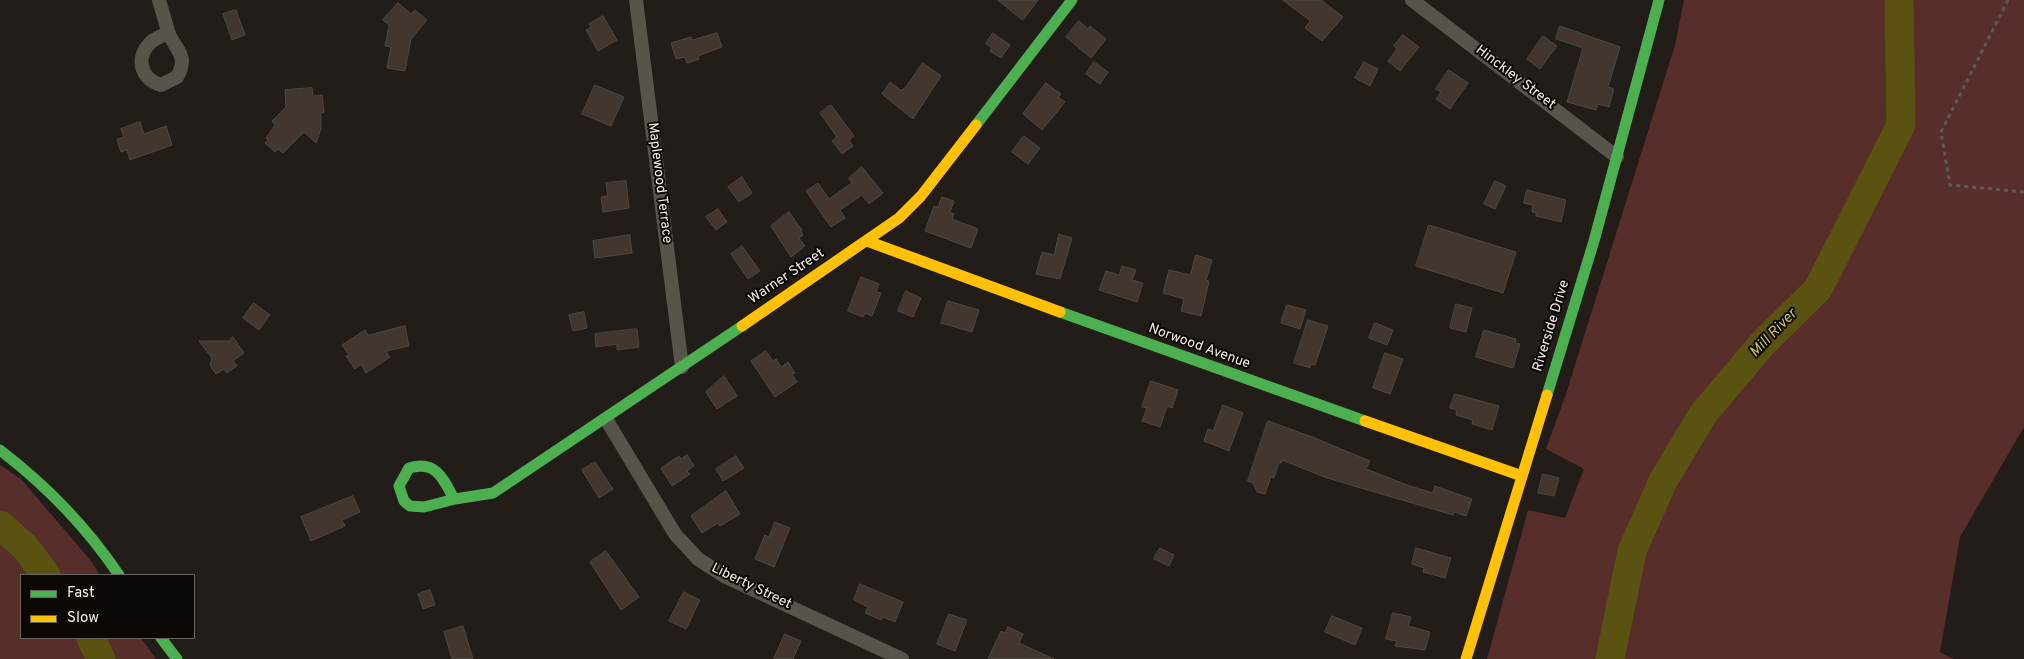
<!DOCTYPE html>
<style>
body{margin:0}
#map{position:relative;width:2024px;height:659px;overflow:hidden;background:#221d19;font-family:Overpass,sans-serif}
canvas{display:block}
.legend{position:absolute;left:20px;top:574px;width:175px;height:65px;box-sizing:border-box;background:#0c0805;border:1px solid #696460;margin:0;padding:6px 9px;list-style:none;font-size:15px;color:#f5efe9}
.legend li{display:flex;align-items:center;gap:10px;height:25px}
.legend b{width:25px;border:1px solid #696460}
</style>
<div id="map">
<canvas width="2024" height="659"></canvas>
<ul class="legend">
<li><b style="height:6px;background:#4caf50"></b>Fast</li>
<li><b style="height:6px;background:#ffc107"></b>Slow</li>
</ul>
</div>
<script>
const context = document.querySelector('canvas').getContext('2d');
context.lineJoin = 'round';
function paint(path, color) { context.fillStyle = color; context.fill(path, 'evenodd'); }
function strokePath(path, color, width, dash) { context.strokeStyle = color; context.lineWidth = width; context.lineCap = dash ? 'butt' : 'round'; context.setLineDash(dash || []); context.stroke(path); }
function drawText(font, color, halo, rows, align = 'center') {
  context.font = font + ' Overpass,sans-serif'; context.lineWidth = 4; context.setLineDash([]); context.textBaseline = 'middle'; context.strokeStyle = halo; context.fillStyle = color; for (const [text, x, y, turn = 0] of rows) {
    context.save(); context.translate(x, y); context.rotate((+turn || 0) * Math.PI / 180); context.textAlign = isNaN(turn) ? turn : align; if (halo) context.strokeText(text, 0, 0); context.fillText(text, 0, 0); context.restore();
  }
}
const green = new Path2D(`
 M1684 0H2024V427L1960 537 1940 652 1953 659H1487L1528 510 1565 518 1584 469 1546 449 1566 394 1675 45Z
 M0 465 21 479 91 561 100 575H21V638H141L156 659H0Z`);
const river = new Path2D(`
 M0 525 25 547 46 575
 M91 638 101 659
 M1610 659 1632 551 1663 481 1703 414 1764 342 1818 289 1901 125 1899 0`);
const building = new Path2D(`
 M998 0H1038L1023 20Z
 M1283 0H1321L1343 17 1322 41 1305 28 1310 21Z
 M398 3 411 14 415 10 427 20 411 39 405 71 387 68 391 47 385 46 389 25 383 20Z
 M236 10 245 35 232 40 223 14Z
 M603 16 617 40 598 51 586 30 591 27 589 24Z
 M1079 21 1088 29 1090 26 1106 39 1091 58 1066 37Z
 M1560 26 1620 47 1608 87 1614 89 1609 107 1598 104 1596 110 1567 102 1583 48 1556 39Z
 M717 33 722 47 698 56 699 59 687 63 685 57 676 59 671 43 691 37 692 40Z
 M993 33 1010 45 1001 58 990 51 992 48 986 44Z
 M1403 35 1419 47 1400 71 1388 61 1397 49 1394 46Z
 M1543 36 1557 46 1540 69 1527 59Z
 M1094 62 1108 72 1100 84 1086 74Z
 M1364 62 1378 69 1370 86 1355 78Z
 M923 63 941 76 913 119 882 94 890 82 901 90 905 88Z
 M1449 70 1468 83 1450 109 1436 99 1441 92 1436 89Z
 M1046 83 1061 94 1058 97 1065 102 1042 130 1023 114Z
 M595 85 624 97 611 126 582 114Z
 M312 88 313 96 322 95 324 112 321 113V129L316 143 304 132 283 153 278 149 275 152 265 143 268 140 266 138 275 125 272 121 286 107 285 90Z
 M831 105 854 136 849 140 853 146 842 154 832 141 837 137 820 113Z
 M140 122 144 134 166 126 172 145 130 160 127 150 121 152 117 139 124 137 121 129Z
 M1024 136 1040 148 1028 164 1012 152Z
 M862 167 883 193 869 204 862 195 840 210 845 218 831 227 806 191 818 183 829 199 852 183 849 178Z
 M742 177 752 193 739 202 728 187Z
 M626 181 629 208 603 212 601 197 608 196 606 183Z
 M1495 181 1506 186 1495 209 1484 204Z
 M1527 190 1566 200 1561 222 1536 216V213L1532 212 1533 205 1524 203Z
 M942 197 954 201 950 212 954 214 952 219 978 229 971 248 925 231 934 206 938 207Z
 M718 209 727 222 716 230 706 217Z
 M789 212 802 230 801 231 803 235 799 238 805 246 791 257 771 226Z
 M1429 225 1516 252 1503 293 1416 266Z
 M1059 234 1072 238 1060 279 1036 274 1042 252 1054 255Z
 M630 235 632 253 595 258 593 241Z
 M742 246 760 271 748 279 731 254Z
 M1196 255 1212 260 1206 280 1209 281 1201 316 1181 311 1184 299 1163 293 1169 270 1190 275Z
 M1122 266 1136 270 1132 280 1143 283 1137 302 1099 290 1106 271 1119 275Z
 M861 277 879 284 876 292 881 293 872 316 865 313 863 317 848 311Z
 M906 291 921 298 913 317 898 311Z
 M948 301 979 310 972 332 941 323Z
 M254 303 270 315 259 330 243 318Z
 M1456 304 1472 308 1466 332 1450 328Z
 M1287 305 1306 310 1300 329 1281 323Z
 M584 312 587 328 573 331 569 315Z
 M1308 320 1328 326 1315 365 1311 364 1310 368 1294 363Z
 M1375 323 1393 330 1387 345 1369 338Z
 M405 326 409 346 386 351 390 357 366 373 361 364 355 369 346 356 349 355 342 345 365 330 368 335Z
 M637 329 639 347 617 350V344L596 347 595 334Z
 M1484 330 1516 339 1515 343 1520 344 1513 368 1476 357Z
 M233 337 244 353 233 361 237 366 227 373 224 369 216 374 210 365 212 358 199 341H228Z
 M766 351 773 361 776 359 781 367 788 362 795 373 792 374 797 382 775 397 751 361Z
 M1385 353 1403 359 1390 394 1373 388Z
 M724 376 737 396 717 409 706 392Z
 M1151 381 1178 390 1172 408 1167 406 1160 427 1142 421 1147 408 1142 407Z
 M1455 394 1499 406 1492 430 1472 424 1473 420 1456 415 1457 410 1450 408Z
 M1223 405 1243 413 1229 451 1204 441 1208 429 1213 431Z
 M1268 421 1315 438 1370 461 1366 469 1410 486 1433 493 1435 486 1472 499 1466 516 1454 512 1453 515 1327 478 1282 460 1281 463 1279 462 1274 478 1271 477 1265 494 1257 492 1253 483 1248 481Z
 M687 455 694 466 687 471 690 474 672 486 661 468 679 456 681 459Z
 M736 456 744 468 723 481 716 469Z
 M595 462 613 489 599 498 582 470Z
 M1543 474 1559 478 1554 496 1538 493Z
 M726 491 740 514 720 526 718 523 702 533 691 516Z
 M353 496 360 512 342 520 345 526 311 541 301 517Z
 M775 522 790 528 774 567 755 559 765 535 769 537Z
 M1160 548 1174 555 1169 566 1154 559Z
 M1416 548 1451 558 1445 578 1423 572 1424 568 1412 564Z
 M606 551 639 597 621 610 590 562Z
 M860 584 903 602 895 622 883 617 881 620 865 613 868 607 854 600Z
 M430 590 435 605 423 609 418 594Z
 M684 592 700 600 686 629 669 621Z
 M1393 613 1411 617 1408 626 1430 632 1425 650 1395 646 1397 641 1386 639Z
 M949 614 967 620 955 651 937 644Z
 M1332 616 1362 628 1355 645 1325 632Z
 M463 626 473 659H452L444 632Z
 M1008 627 1023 634 1019 643 1054 659H988L1001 631 1005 633Z
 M785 634 801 641 793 659H774Z`);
const path = new Path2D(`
 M2008 0 1941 132 1950 185 2024 192`);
const street = new Path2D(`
 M159 0C162 10 165 21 168 31 174 50 190 54 177 77L161 85C140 79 135 57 151 42 156 38 162 36 168 33
 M636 0 682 367
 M1412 0 1617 157
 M606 419 675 534 698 559 726 577 902 659`);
const fast = new Path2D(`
 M976 125 1072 0
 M1060 312 1365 421
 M1547 395 1594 241 1659 0
 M0 450C47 486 86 526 119 575
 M454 499C443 478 436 460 409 468L399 486 404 501 410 506 424 507 455 499 493 493 742 326
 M161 638 177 659`);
const slow = new Path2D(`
 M867 241 1060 312
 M742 326 899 218 921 196 976 125
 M1365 421 1522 476
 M1466 659 1547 395`);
const streetNames = [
 ["Hinckley Street",1515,78,37],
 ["Maplewood Terrace",659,183,83],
 ["Warner Street",787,277,-34],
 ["Riverside Drive",1552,326,-73],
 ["Norwood Avenue",1199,347,20],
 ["Liberty Street",751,587,26]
];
const waterNames = [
 ["Mill River",1774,334,-46]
];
paint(green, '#572e2a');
strokePath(river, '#595211', 29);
paint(building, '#42362f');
strokePath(building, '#4d4844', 1);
strokePath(path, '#5e5954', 3, [4, 4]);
strokePath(street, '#58544c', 14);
strokePath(fast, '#4caf50', 11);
strokePath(slow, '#ffc107', 11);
drawText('14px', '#f5efe9', '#0c0805', streetNames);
drawText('italic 15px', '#cfc567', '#0c0805', waterNames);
</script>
